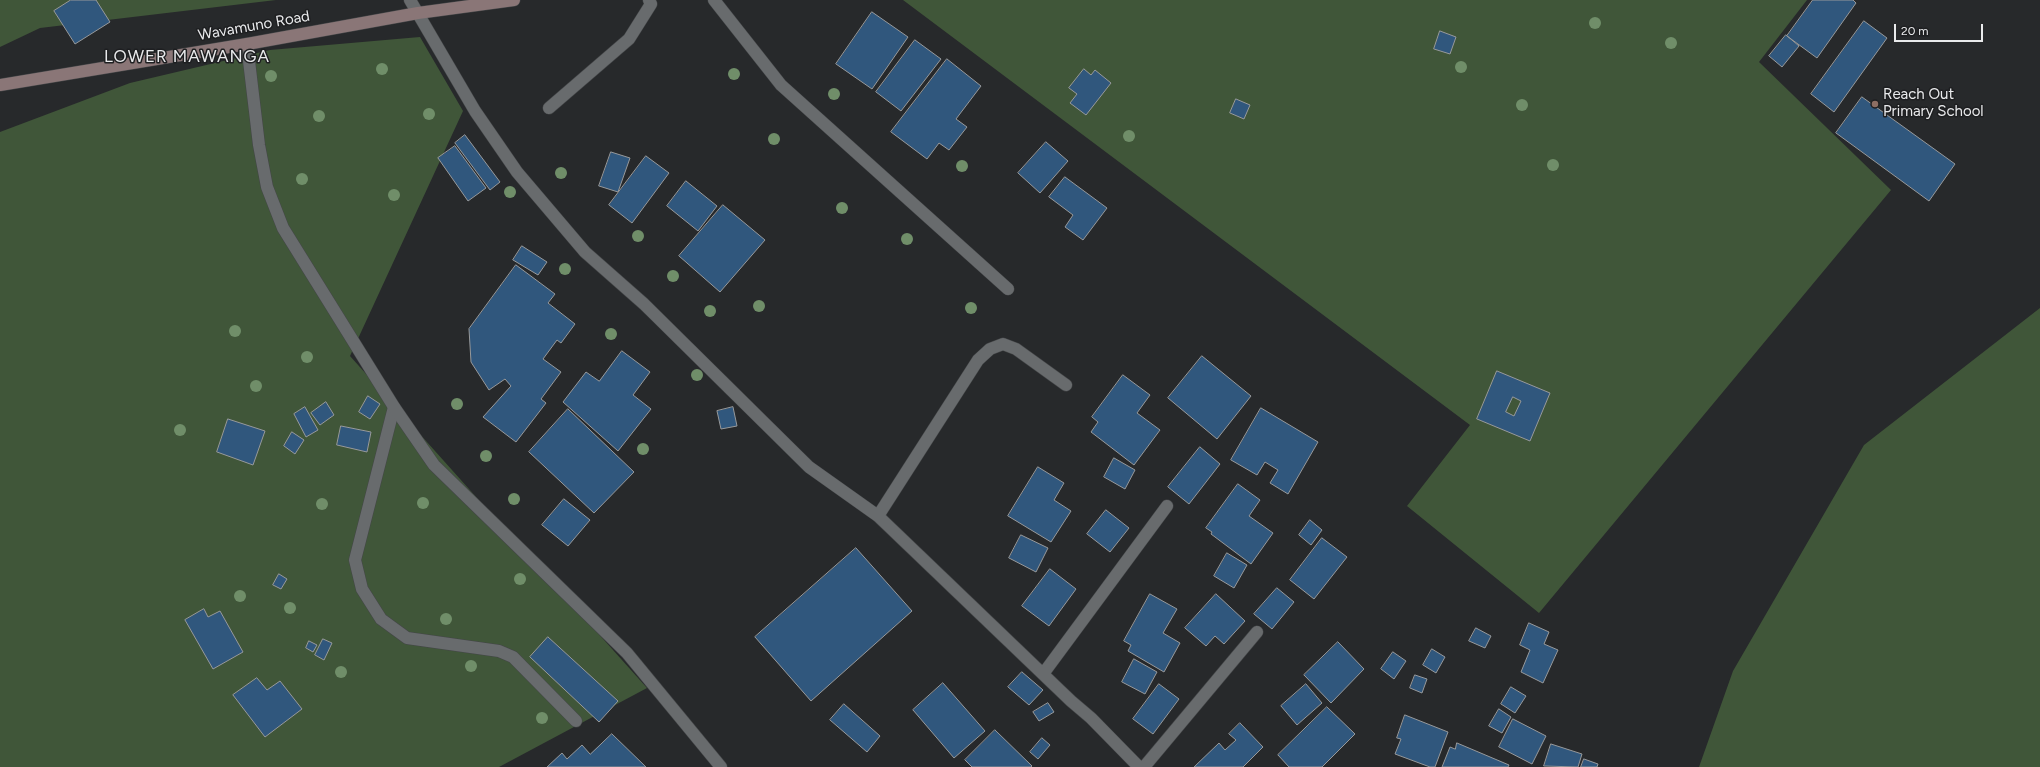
<!DOCTYPE html>
<style>
body{margin:0}
#map{position:relative;width:2040px;height:767px;overflow:hidden;background:#27292b;font-family:Figtree,sans-serif}
canvas{display:block}
.scale{position:absolute;left:1894px;top:24px;width:89px;height:18px;box-sizing:border-box;border:2px solid #e9eaec;border-top:0;padding-left:5px;font-size:12px;line-height:14px;white-space:nowrap;color:#e9eaec;-webkit-text-stroke:3px #1e1f21;paint-order:stroke}
</style>
<div id="map">
<canvas width="2040" height="767"></canvas>
<div class="scale">20 m</div>
</div>
<script>
const context = document.querySelector('canvas').getContext('2d');
context.lineJoin = 'round';
function paint(path, color) { context.fillStyle = color; context.fill(path, 'evenodd'); }
function strokePath(path, color, width, dash) { context.strokeStyle = color; context.lineWidth = width; context.lineCap = dash ? 'butt' : 'round'; context.setLineDash(dash || []); context.stroke(path); }
function drawText(font, color, halo, rows, align = 'center') {
  context.font = font + ' Figtree,sans-serif'; context.lineWidth = 3; context.setLineDash([]); context.textBaseline = 'middle'; context.strokeStyle = halo; context.fillStyle = color; for (const [text, x, y, turn = 0] of rows) {
    context.save(); context.translate(x, y); context.rotate((+turn || 0) * Math.PI / 180); context.textAlign = isNaN(turn) ? turn : align; if (halo) context.strokeText(text, 0, 0); context.fillText(text, 0, 0); context.restore();
  }
}
const green = new Path2D(`
 M0 0H276L40 28 0 47Z
 M903 0H1807L1759 62 1891 190 1539 613 1407 506 1470 425Z
 M420 37 463 111 350 356 647 688 499 767H0V132L130 83 270 50Z
 M2040 308V767H1699L1733 671 1864 445Z`);
const building = new Path2D(`
 M71 0H96L110 22 75 44 54 11Z
 M1813 0H1853L1856 3 1817 58 1787 36Z
 M872 12 908 37 872 89 836 64Z
 M1864 21 1887 38 1834 112 1811 94Z
 M1440 31 1456 37 1450 54 1434 49Z
 M1786 35 1799 46 1782 67 1769 56Z
 M915 40 941 59 901 111 876 92Z
 M947 59 981 86 956 119 967 127 949 150 939 143 927 159 891 132Z
 M1084 69 1091 75 1095 70 1111 83 1086 115 1070 103 1077 94 1069 88Z
 M1862 97 1955 164 1929 201 1836 133Z
 M1236 99 1250 105 1244 119 1230 113Z
 M465 135 500 182 490 190 455 143Z
 M1046 142 1068 161 1040 193 1018 173Z
 M455 146 486 188 468 201 438 158Z
 M611 152 630 158 618 192 599 186Z
 M646 156 669 173 632 223 609 205Z
 M1065 177 1107 208 1083 240 1065 227 1073 215 1049 197Z
 M686 181 717 206 698 231 667 206Z
 M723 205 765 240 720 292 679 256Z
 M522 246 547 262 538 275 513 260Z
 M516 265 555 294 548 303 575 324 561 343 557 340 543 359 561 372 541 399 546 403 516 442 483 417 511 386 505 379 489 390 471 362 469 329Z
 M622 351 650 372 633 395 651 409 618 451 563 402 586 372 599 381Z
 M1202 356 1251 396 1217 439 1168 398Z
 M1497 371 1550 393 1530 441 1477 419ZM1513 397 1521 401 1514 416 1506 412Z
 M1123 375 1150 395 1137 413 1160 430 1134 465 1091 432 1098 422 1092 417Z
 M368 396 380 404 370 419 359 412Z
 M326 402 334 415 320 425 311 413Z
 M305 407 318 430 306 437 294 414Z
 M733 407 737 426 721 429 717 411Z
 M1261 408 1318 442 1288 494 1270 483 1278 470 1265 462 1257 475 1231 460Z
 M568 409 634 472 594 513 529 452Z
 M228 419 265 431 253 465 217 452Z
 M341 426 371 432 367 452 337 445Z
 M292 432 304 440 295 454 284 446Z
 M1200 447 1220 464 1189 504 1168 487Z
 M1114 458 1135 470 1125 489 1104 477Z
 M1038 467 1064 483 1054 500 1071 511 1051 542 1008 516Z
 M1238 484 1260 500 1249 516 1273 533 1251 564 1211 534 1212 532 1206 528Z
 M564 499 590 520 568 546 542 525Z
 M1106 510 1129 528 1110 552 1087 534Z
 M1310 520 1322 530 1311 545 1299 535Z
 M1021 535 1048 548 1036 572 1009 558Z
 M1322 538 1347 557 1314 599 1290 580Z
 M856 548 912 611 811 701 755 637Z
 M1227 553 1247 565 1234 588 1214 576Z
 M1050 569 1076 589 1049 626 1022 606Z
 M279 574 287 579 281 589 273 585Z
 M1277 588 1294 602 1272 629 1254 614Z
 M1150 594 1177 609 1163 633 1180 643 1164 672 1128 651 1131 645 1124 641Z
 M1216 594 1245 621 1224 644 1215 636 1206 646 1185 628Z
 M204 609 208 617 220 611 243 652 213 669 185 620Z
 M1529 623 1549 632 1544 644 1558 650 1543 683 1521 672 1530 650 1520 645Z
 M1476 628 1491 636 1485 648 1469 641Z
 M548 637 618 701 599 722 530 657Z
 M323 639 332 643 324 660 315 655Z
 M309 641 317 645 313 652 306 648Z
 M1338 642 1364 669 1331 703 1304 675Z
 M1432 649 1445 657 1436 673 1423 665Z
 M1393 652 1406 661 1394 679 1381 669Z
 M1134 659 1157 672 1145 694 1122 682Z
 M1022 672 1043 690 1029 705 1008 687Z
 M1415 675 1427 679 1422 693 1410 688Z
 M257 678 267 690 280 681 302 709 265 737 233 695Z
 M943 683 985 731 954 758 913 710Z
 M1159 684 1179 699 1153 734 1133 719Z
 M1306 684 1322 703 1297 725 1281 706Z
 M1511 687 1526 696 1515 713 1501 704Z
 M1048 703 1054 712 1039 721 1033 712Z
 M844 704 880 736 867 752 830 720Z
 M1327 707 1355 734 1322 767H1289L1278 755Z
 M1499 709 1511 717 1502 733 1489 726Z
 M1405 715 1448 732 1435 767H1430L1395 754 1401 739 1397 738Z
 M1513 719 1546 736 1532 764 1499 747Z
 M1240 723 1263 747 1243 767H1194L1219 743 1225 750 1236 740 1229 734Z
 M995 730 1032 766 1031 767H972L965 760Z
 M612 734 646 767H547L562 753 567 759 582 745 590 754Z
 M1042 738 1050 745 1038 759 1030 752Z
 M1457 743 1509 765 1508 767H1442L1450 747 1455 749Z
 M1551 744 1582 754 1578 767 1544 766Z
 M1584 759 1598 764 1597 767H1581Z`);
const lane = new Path2D(`
 M549 108 629 39 651 4 649 0
 M394 407 355 560 362 589 381 619 407 638 499 651 513 657 576 721`);
const street = new Path2D(`
 M410 0 475 111 517 172 585 252 644 304 809 467 878 516 1071 701 1091 718 1139 767
 M714 0 781 85 1008 289
 M247 44 259 145 267 187 283 228 394 407 434 465 627 653 721 767
 M878 516 978 360 990 349 1003 344 1016 349 1066 385
 M1043 674 1167 506
 M1144 767 1257 632`);
const secondary = new Path2D(`
 M0 85 247 44 418 13 514 0`);
const trees = [
 [1595,23],
 [1671,43],
 [1461,67],
 [382,69],
 [734,74],
 [271,76],
 [834,94],
 [1522,105],
 [429,114],
 [319,116],
 [1129,136],
 [774,139],
 [1553,165],
 [962,166],
 [561,173],
 [302,179],
 [510,192],
 [394,195],
 [842,208],
 [638,236],
 [907,239],
 [565,269],
 [673,276],
 [759,306],
 [971,308],
 [710,311],
 [235,331],
 [611,334],
 [307,357],
 [697,375],
 [256,386],
 [457,404],
 [180,430],
 [643,449],
 [486,456],
 [514,499],
 [423,503],
 [322,504],
 [520,579],
 [240,596],
 [290,608],
 [446,619],
 [471,666],
 [341,672],
 [542,718]
];
const markers = [
 [1875,104,4,"#8d6e63"]
];
const streetNames = [
 ["Wavamuno Road",254,26,-10]
];
const poiNames = [
 ["Reach Out",1883,95],
 ["Primary School",1883,112]
];
const quarterNames = [
 ["LOWER MAWANGA",187,57]
];
paint(green, '#405639');
paint(building, '#30577d');
strokePath(building, '#97999b', 1);
strokePath(lane, '#444648', 13);
strokePath(street, '#444648', 13);
strokePath(secondary, '#444648', 13);
strokePath(lane, '#686b6d', 12);
strokePath(street, '#686b6d', 12);
strokePath(secondary, '#8a7677', 12);
context.fillStyle = '#708e69';
for (const [x, y] of trees) { context.beginPath(); context.arc(x, y, 6, 0, 2 * Math.PI); context.fill(); }
for (const [x, y, r, color] of markers) { const dot = new Path2D(); dot.arc(x, y, r, 0, 2 * Math.PI); context.fillStyle = color; context.fill(dot); strokePath(dot, '#1e1f21', 1.5); }
drawText('15px', '#e9eaec', '#1e1f21', streetNames);
drawText('15px', '#e9eaec', '#1e1f21', poiNames, 'left');
context.letterSpacing = '1px';
drawText('17px', '#e9eaec', '#1e1f21', quarterNames);
context.letterSpacing = '0px';
</script>
